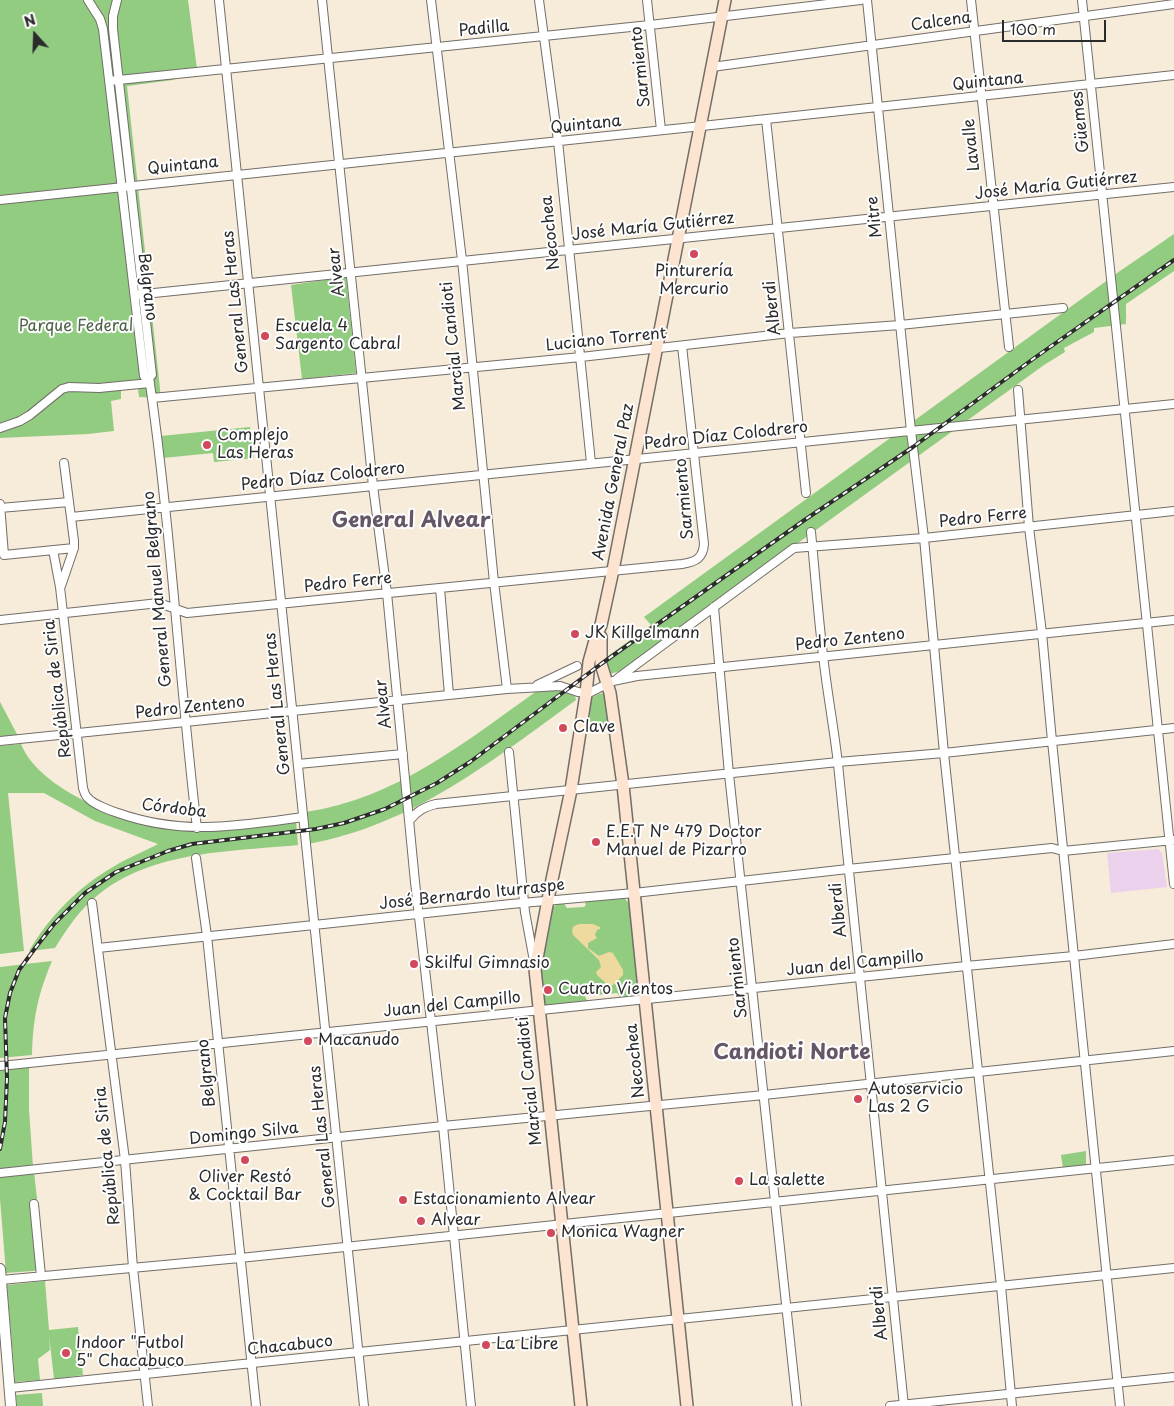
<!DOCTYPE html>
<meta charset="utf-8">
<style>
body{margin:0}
#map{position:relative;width:1174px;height:1406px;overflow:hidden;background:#f7ebd9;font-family:"Playpen Sans",sans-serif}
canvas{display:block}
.north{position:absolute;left:10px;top:10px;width:50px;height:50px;-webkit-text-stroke:4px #fff;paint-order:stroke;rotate:340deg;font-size:14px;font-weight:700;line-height:20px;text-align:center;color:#2b2b2b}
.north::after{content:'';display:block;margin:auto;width:18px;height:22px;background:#2b2b2b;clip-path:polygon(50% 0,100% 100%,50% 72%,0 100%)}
.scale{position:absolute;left:1002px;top:20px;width:104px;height:22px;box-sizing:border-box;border:2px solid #2b2b2b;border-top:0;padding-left:6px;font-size:15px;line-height:18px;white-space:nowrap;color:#2b2b2b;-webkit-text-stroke:4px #fff;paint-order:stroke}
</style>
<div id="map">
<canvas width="1174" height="1406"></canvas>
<div class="north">N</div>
<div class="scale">100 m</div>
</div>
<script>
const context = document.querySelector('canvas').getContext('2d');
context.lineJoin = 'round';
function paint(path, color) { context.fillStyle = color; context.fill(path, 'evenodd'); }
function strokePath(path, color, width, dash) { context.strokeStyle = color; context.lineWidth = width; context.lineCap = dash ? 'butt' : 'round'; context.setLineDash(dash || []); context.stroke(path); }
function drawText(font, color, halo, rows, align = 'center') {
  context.font = font + ' "Playpen Sans",sans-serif'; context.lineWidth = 4; context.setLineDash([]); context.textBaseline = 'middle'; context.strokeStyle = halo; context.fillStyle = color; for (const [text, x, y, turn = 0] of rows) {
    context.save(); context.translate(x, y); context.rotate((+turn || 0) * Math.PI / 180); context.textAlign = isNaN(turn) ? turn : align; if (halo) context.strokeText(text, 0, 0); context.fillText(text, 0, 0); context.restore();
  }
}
const built = new Path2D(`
 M1158 849 1162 853 1167 887 1111 893 1107 853Z`);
const green = new Path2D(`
 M0 0H188L197 69 173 80 127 86 161 398 139 397 138 388 121 389V399L111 401 114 431 88 434 0 438Z
 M1174 234V271L1126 304V324L1094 328V332L1064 348 1065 352 1044 365 621 671 609 674 606 663 608 656 651 625 644 617 1120 271Z
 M346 277 356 373 302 379 291 285Z
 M250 427 254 458 214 462 213 453 163 458 161 436Z
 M538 690H557L575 696 576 700C492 761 413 825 308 844L306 812C395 799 467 741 538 690Z
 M604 693 607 699 610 732 589 728 591 698 599 694Z
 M0 702 18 736 0 738Z
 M21 744C41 795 142 829 194 831 206 832 219 830 231 828 253 826 274 824 296 821L298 845C228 852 144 850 89 903 75 916 65 932 55 948L29 951C49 917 78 887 113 867 127 858 143 852 158 844L95 821 44 793H8L24 951 0 954V746Z
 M623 897 630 904 638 986 629 999 622 1000 617 993 586 996 585 997 589 1003 546 1007C527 984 543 937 549 910L559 903 563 902 567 908 584 907 586 905 584 900Z
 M52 961C38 994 33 1018 32 1055L0 1058V967Z
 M29 1067V1109L33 1167 0 1171V1069Z
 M1086 1151V1166L1063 1168 1061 1155Z
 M34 1172 45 1270 6 1273 0 1199V1176Z
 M45 1281 49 1330 78 1327 83 1375 54 1379 49 1335 50 1350 38 1359 40 1380 15 1382 7 1285Z
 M42 1393 43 1406H17L16 1395Z`);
const sand = new Path2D(`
 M580 924H593L600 927V929L597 930 595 935 597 938 588 943V948L599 956 609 952 613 953 623 970V975L613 985 609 986 597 975 596 972 601 967 599 960 573 935C571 928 573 925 580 924Z`);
const minor = new Path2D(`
 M88 0 100 19 103 29 144 376 149 377
 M117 0 113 16V29L152 375 149 377
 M219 0 364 1406
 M322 0 373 486 387 593 415 882 443 1126 471 1406
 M431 0 462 260 494 582 507 689
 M539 0 558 141 591 463
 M647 0 661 130
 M867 0 911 431 924 538 944 753 1001 1286 1012 1406
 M971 0 1009 347
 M1082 0 1174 884
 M712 67 1174 4
 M109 81 650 25 861 0
 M766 119 806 493
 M0 200 702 126 1174 75
 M135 295 1174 187
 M149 377C171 527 179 678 197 828
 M1018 390 1029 527 1042 633 1052 741 1120 1406
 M152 398 581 357 790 333 900 325 1063 308
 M0 428 20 421 30 415 62 389 69 387 99 388 150 383
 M0 504 4 555 74 548
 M0 508 69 502
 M71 517 1174 404
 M811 532C815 573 818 614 823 655 827 692 834 728 838 764 861 978 881 1192 904 1406
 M53 550 60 587 83 788C84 791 85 796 88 798 93 804 111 811 118 813 183 836 238 826 303 817
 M61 586 74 548V541L64 463
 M440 588 449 695
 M714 607 729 774 797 1406
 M0 620 159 603 187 613 682 564C696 562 703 558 704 544L682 346
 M618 678 794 548 924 538 1174 511
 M537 685 577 666
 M0 741 507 689 560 686 578 692 589 693 613 681 637 676 1174 620
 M509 752 525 912 534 961
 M298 764 403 754
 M410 820C417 811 424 807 436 804L838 762 944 753 1174 728
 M196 858 207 936 256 1406
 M92 903 125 1160 133 1268 148 1406
 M98 948 511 904 634 893 848 869 1052 848 1063 851 1174 840
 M0 1066 966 966 1074 956 1174 944
 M0 1173 443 1126 764 1095 1174 1051
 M34 1204 41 1276
 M1 1280 240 1258 1174 1160
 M10 1388 1174 1268
 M890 1406 1174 1377`);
const tertiary = new Path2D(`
 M0 1269 11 1406`);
const secondary = new Path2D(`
 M601 637V664L610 693 623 785 687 1406
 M581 1406 535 969 550 889 571 790 586 694 589 662 596 637 601 625 613 570 725 0`);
const rail = new Path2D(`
 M0 1149 5 1122 7 1078 5 1018 10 993 19 970 36 947 54 924 85 893 116 872 168 851 192 844 316 829 344 823 385 809 437 783 470 762 601 664 806 519 913 447 1033 359 1174 260`);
const markers = [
 [694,254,5,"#d1495b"],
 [265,336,5,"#d1495b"],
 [207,445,5,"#d1495b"],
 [575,634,5,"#d1495b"],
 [563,728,5,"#d1495b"],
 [596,842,5,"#d1495b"],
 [414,964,5,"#d1495b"],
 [548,990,5,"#d1495b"],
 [308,1041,5,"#d1495b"],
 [858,1099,5,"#d1495b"],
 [245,1160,5,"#d1495b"],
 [739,1181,5,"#d1495b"],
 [403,1200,5,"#d1495b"],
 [421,1221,5,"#d1495b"],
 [551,1233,5,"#d1495b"],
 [486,1345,5,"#d1495b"],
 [66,1353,5,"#d1495b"]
];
const streetNames = [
 ["Calcena",941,22,-8],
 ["Padilla",484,29,-6],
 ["Sarmiento",641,67,-96],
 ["Quintana",988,82,-6],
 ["Güemes",1081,122,-96],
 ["Quintana",586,125,-6],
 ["Lavalle",972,145,-96],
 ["Quintana",183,166,-6],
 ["José María Gutiérrez",1056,186,-6],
 ["Mitre",875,217,-96],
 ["José María Gutiérrez",653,227,-6],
 ["Necochea",551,233,-96],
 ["Alvear",337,272,-96],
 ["Belgrano",147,287,83],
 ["General Las Heras",236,302,-96],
 ["Alberdi",773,308,-96],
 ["Luciano Torrent",606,340,-6],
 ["Marcial Candioti",454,346,-96],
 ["Pedro Díaz Colodrero",726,436,-6],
 ["Pedro Díaz Colodrero",323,477,-6],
 ["Avenida General Paz",614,482,-79],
 ["Sarmiento",685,499,-95],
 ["Pedro Ferre",983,518,-6],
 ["Pedro Ferre",348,583,-6],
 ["General Manuel Belgrano",158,589,-95],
 ["Pedro Zenteno",850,640,-6],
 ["República de Siria",58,689,-97],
 ["General Las Heras",278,704,-96],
 ["Alvear",384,704,-96],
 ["Pedro Zenteno",190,708,-6],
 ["Córdoba",174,809,7],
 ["José Bernardo Iturraspe",472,895,-6],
 ["Alberdi",839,910,-96],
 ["Juan del Campillo",855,964,-6],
 ["Sarmiento",738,978,-96],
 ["Juan del Campillo",452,1005,-6],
 ["Necochea",636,1061,-96],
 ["Belgrano",207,1073,-96],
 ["Marcial Candioti",530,1081,-96],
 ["Domingo Silva",244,1134,-6],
 ["General Las Heras",323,1137,-96],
 ["República de Siria",108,1156,-96],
 ["Alberdi",880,1313,-96],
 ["Chacabuco",290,1346,-6]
];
const poiNames = [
 ["Pinturería",694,272,"center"],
 ["Mercurio",694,290,"center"],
 ["Escuela 4",275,327],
 ["Sargento Cabral",275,345],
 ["Complejo",217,436],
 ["Las Heras",217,454],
 ["JK Killgelmann",585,634],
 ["Clave",573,728],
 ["E.E.T N° 479 Doctor",606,833],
 ["Manuel de Pizarro",606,851],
 ["Skilful Gimnasio",424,964],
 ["Cuatro Vientos",558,990],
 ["Macanudo",318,1041],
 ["Autoservicio",868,1090],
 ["Las 2 G",868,1108],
 ["Oliver Restó",245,1178,"center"],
 ["& Cocktail Bar",245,1196,"center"],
 ["La salette",749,1181],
 ["Estacionamiento Alvear",413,1200],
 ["Alvear",431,1221],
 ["Monica Wagner",561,1233],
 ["Indoor \"Futbol",76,1344],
 ["5\" Chacabuco",76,1362],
 ["La Libre",496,1345]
];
const parkNames = [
 ["Parque Federal",76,327]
];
const districtNames = [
 ["General Alvear",411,521],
 ["Candioti Norte",792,1053]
];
paint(built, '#ebd1ec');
paint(green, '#91cc81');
paint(sand, '#eeda9e');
strokePath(minor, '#726e68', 10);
strokePath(tertiary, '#726e68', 12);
strokePath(secondary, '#726e68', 14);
strokePath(minor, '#fff', 8);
strokePath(tertiary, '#fff', 10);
strokePath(secondary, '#fde4d1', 11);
strokePath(rail, '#2b2b2b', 4);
strokePath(rail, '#fff', 2, [5.5]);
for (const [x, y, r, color] of markers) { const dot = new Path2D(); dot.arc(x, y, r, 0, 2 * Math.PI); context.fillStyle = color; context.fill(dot); strokePath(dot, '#fff', 2); }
drawText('16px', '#2b2b2b', '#fff', streetNames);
drawText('16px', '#2b2b2b', '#fff', poiNames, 'left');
drawText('16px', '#4f6349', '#fff', parkNames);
drawText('bold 21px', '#655766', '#fff', districtNames);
</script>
